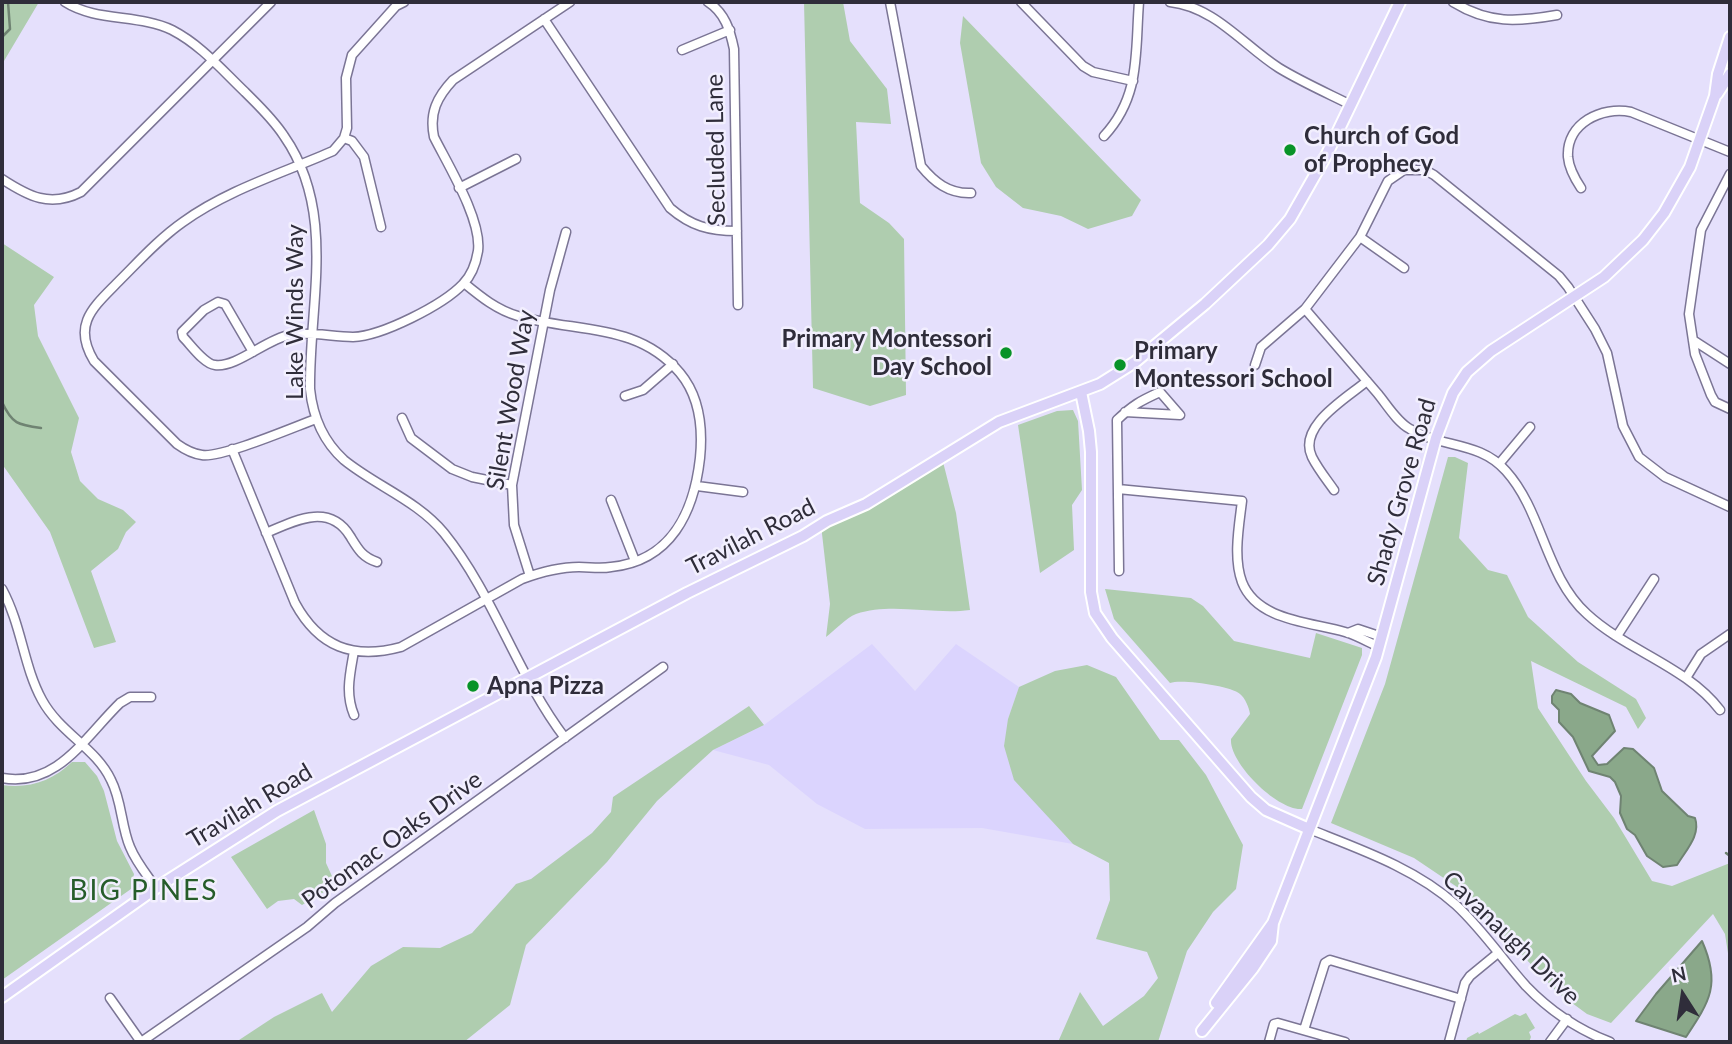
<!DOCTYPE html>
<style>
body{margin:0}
#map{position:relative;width:1732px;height:1044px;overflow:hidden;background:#e5e0fc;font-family:Lato,sans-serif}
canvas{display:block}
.frame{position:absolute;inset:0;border:4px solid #2f2d3a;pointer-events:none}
.north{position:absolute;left:1648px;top:960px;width:70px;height:70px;-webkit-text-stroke:5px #f2effe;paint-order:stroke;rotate:348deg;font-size:19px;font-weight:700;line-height:28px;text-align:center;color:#2f2d3a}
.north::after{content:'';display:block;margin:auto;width:24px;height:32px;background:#2f2d3a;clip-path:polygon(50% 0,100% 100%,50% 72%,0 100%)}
</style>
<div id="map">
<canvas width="1732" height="1044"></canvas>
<div class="frame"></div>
<div class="north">N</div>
</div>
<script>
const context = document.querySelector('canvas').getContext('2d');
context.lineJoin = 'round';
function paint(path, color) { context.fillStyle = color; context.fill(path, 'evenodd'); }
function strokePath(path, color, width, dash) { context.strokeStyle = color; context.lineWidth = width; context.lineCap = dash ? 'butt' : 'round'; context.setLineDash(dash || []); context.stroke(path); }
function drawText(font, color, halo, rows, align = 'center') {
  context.font = font + ' Lato,sans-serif'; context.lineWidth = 5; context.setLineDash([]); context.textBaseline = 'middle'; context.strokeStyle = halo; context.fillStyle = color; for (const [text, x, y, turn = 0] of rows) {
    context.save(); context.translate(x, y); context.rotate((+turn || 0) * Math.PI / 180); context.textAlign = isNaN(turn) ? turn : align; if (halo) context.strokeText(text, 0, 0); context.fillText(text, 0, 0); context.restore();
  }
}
const built = new Path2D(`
 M872 644 915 691 956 644 1019 687 1008 719 1049 818 1073 844 982 828 865 829 817 804 769 765 713 750 764 725Z`);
const green = new Path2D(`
 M2 2H39L4 61H2Z
 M804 2H843L850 41 887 89 891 124 856 122 860 203 889 223 904 239 906 395 870 406 813 388Z
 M963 16 1141 200 1132 216 1088 229 1061 216 1023 208 996 187 981 163 960 43Z
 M2 243 54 277 34 305 38 336 79 418 71 452 80 481 98 499 123 510 136 522 126 532 118 549 91 571 116 642 94 648 50 532 2 464Z
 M1073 410 1078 421 1082 490 1072 505 1074 550 1040 573 1018 425 1057 411Z
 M1448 457H1455L1468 463 1459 538 1488 570 1507 575 1528 617 1578 662 1636 699 1646 718 1638 729 1626 707 1531 661 1538 708 1586 781 1614 818 1652 881 1672 886 1730 863V966L1725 934 1713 914 1611 1023 1587 1014 1557 992 1460 889 1414 858 1331 823 1385 684Z
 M942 458 956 513 970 610C933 615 892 602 856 614 846 618 835 630 826 637L830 604 821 525Z
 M1105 589 1191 598 1203 606 1234 641 1310 658 1316 633 1362 648V655L1302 809C1278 811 1229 763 1231 739L1250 714C1249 707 1245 698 1240 694 1231 686 1182 679 1170 683L1114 619Z
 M1087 665 1116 677 1160 740H1179L1206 775 1243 845 1236 889 1213 912 1187 951 1158 1042H1058L1080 992 1103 1026 1144 996 1158 978 1147 952 1096 939 1110 900 1109 863 1073 844 1014 780 1004 746 1008 719 1019 687 1055 671Z
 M749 706 764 725 713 750 657 801 607 862 526 945 510 1005 464 1042H236L274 1017 322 993 332 1012 371 966 403 947 440 948 472 933 516 884 531 879 592 833 611 812 613 797Z
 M72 762H85L97 776 104 791 117 841 134 874 131 889 2 980V785C29 789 52 781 72 762Z
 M314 810 326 844V863L336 885 302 905 294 899 278 901 267 909 231 857Z
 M1526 1013 1535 1028 1529 1032 1531 1037 1529 1042H1466L1467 1038 1478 1032 1479 1034 1515 1014 1520 1016Z`);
const water = new Path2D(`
 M1556 690 1571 694 1580 703 1609 715 1615 731 1592 756 1598 765 1607 764 1624 748 1633 749 1654 768 1662 791 1688 816 1695 818C1701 835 1686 850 1677 865L1663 867 1647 856 1635 835 1627 829 1620 813 1621 796 1615 782 1610 777 1589 771 1573 737 1559 722V710L1552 703V696Z
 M1702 941C1721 984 1710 1001 1686 1037L1636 1021 1656 994Z`);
const stream = new Path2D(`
 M2 37 10 29 8 2
 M2 402C12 424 18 425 41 428
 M1726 853 1730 856`);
const minor = new Path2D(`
 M65 2C96 22 139 14 172 30 201 45 222 70 245 92 259 106 273 119 284 136 337 212 309 303 310 389 313 418 323 441 344 460 376 486 418 501 444 533 494 595 517 675 565 738
 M708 2C725 13 730 30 734 49L738 305
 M890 2 921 166C934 182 949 194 971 193
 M1021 2 1083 66 1093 72 1133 81
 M1170 2C1215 7 1243 45 1279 68 1302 82 1327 93 1351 105
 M1453 2C1489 24 1517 22 1557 15
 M544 19 670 208C691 226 709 231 737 231
 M682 50 730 30
 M1104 136C1141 96 1135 53 1139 2
 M344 138 352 141 364 157 381 227
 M1730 174 1701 230 1689 314 1695 354 1711 395 1715 402 1730 409
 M2 179C28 196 50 208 81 192L271 2
 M459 188 516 159
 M1581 188C1575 179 1569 169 1568 157 1566 123 1602 106 1631 112L1730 152
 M1360 237 1404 268
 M1305 309C1329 337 1353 365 1378 394 1387 405 1397 422 1410 429 1441 448 1480 441 1506 471 1543 512 1545 576 1587 614 1627 651 1686 666 1720 710
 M1693 340 1730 364
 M253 352 225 304 218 302 204 310 182 332 183 337C191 345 204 364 215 365 236 368 267 339 289 335 309 331 332 337 353 337 382 336 443 305 463 284 471 276 476 263 478 251 482 220 448 165 434 137 429 113 437 97 453 80L570 2
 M1255 365 1261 347 1305 309 1360 237 1388 181 1404 170H1425L1434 175 1559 276 1568 287 1595 329 1607 353 1623 426 1639 457 1665 477 1730 507
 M625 396 643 390 673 364
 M402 418 411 438 452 469 472 477 512 485
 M316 419C294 427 222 458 202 455 194 454 184 449 177 444L94 361C71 323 95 306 120 280 140 260 160 238 183 222 227 190 283 173 333 151L344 138 347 128 346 78 352 55 396 6 404 2
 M232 449 295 603C319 647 353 660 401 647L522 579C541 572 559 567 579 567 590 567 600 569 611 567 671 561 694 512 700 458 703 428 700 397 680 373 637 322 576 333 518 316 497 310 481 297 464 283
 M1499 464 1530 427
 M697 486 743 492
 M1118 489 1242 501C1239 526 1233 558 1242 582 1257 621 1311 622 1345 632 1356 635 1368 642 1379 647
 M1334 490C1327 480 1318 469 1312 457 1297 426 1347 398 1367 381
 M611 500 635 561
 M266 533C294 521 329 502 350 536 358 549 362 557 377 562
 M1119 571 1117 420C1133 405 1140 401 1160 392L1180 415 1125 412
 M530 576 514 525 512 485 550 290 566 232
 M2 589C22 626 23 665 42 700 60 733 96 748 111 780 122 801 121 826 130 847 136 862 147 875 156 888
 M1348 633 1358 629 1382 637
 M1617 636 1654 579
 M354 651C350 674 345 693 354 715
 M1686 678 1701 654 1730 634
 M2 778C57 788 85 737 120 703L130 697H151
 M1309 829C1359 849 1415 868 1456 905 1482 929 1502 959 1526 986 1549 1010 1579 1030 1610 1042
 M110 998 141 1042 307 927 335 903 663 667
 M1304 1030 1325 963 1330 960 1461 999
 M1269 1042 1274 1024 1278 1023 1345 1042
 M1449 1042 1465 983 1470 976 1498 953
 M1550 1042 1567 1019`);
const major = new Path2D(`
 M1717 94 1730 74
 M1081 392 1089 431 1091 452V592L1095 613 1112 638 1251 797 1266 810 1309 829
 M2 997 156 888 277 811 687 593 803 536 827 521 866 504 999 422 1100 384 1135 362 1205 304 1268 245 1290 219 1327 154 1400 2
 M1216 1003 1273 923
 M1202 1031 1253 968 1271 941 1273 923 1376 657 1436 438 1453 393 1467 372 1491 351 1604 277 1643 240 1664 213 1690 167 1715 96 1718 74 1730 37`);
const markers = [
 [1290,150,7,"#089328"],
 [1006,353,7,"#089328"],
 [1120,365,7,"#089328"],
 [473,686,7,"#089328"]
];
const poiNames = [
 ["Church of God",1304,136],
 ["of Prophecy",1304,164],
 ["Primary Montessori",992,339,"right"],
 ["Day School",992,367,"right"],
 ["Primary",1134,351],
 ["Montessori School",1134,379],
 ["Apna Pizza",487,686]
];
const streetNames = [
 ["Secluded Lane",716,150,-91],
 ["Lake Winds Way",295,312,-90],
 ["Silent Wood Way",511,400,-80],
 ["Shady Grove Road",1402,492,-74],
 ["Travilah Road",751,537,-27],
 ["Travilah Road",250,806,-31],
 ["Potomac Oaks Drive",392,840,-36],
 ["Cavanaugh Drive",1511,938,44]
];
const quarterNames = [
 ["BIG PINES",144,891]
];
paint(built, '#dbd4fe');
paint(green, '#afcdaf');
paint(water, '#8aa88a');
strokePath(water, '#6f8372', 2);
strokePath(stream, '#6f8372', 2.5);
strokePath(minor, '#7b7595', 11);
strokePath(major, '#fff', 14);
strokePath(minor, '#fff', 8);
strokePath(major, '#dad2f8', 10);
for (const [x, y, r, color] of markers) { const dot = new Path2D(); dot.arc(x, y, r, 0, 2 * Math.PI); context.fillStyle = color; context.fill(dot); strokePath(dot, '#f2effe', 2.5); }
drawText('bold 24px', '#2f2d3a', '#f2effe', poiNames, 'left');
drawText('24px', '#2f2d3a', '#f2effe', streetNames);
context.letterSpacing = '2px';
drawText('28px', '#265d2a', '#f2effe', quarterNames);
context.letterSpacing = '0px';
</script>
